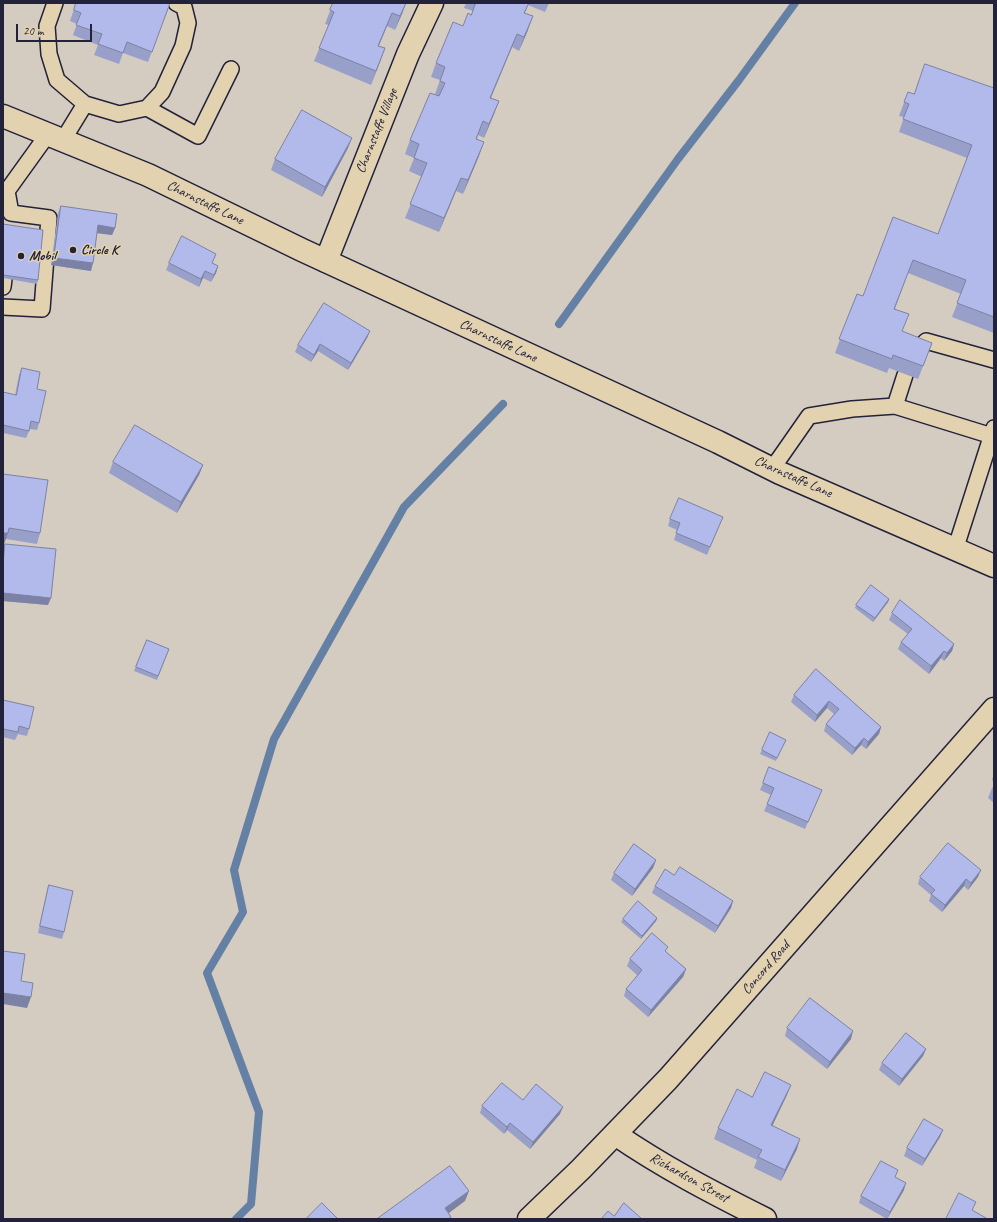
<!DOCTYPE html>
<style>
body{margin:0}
#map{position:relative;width:997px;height:1222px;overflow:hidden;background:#d4cbc1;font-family:Caveat,sans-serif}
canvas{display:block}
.frame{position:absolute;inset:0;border:4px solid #22223b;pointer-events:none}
.scale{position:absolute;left:16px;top:24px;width:76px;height:18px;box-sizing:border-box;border:2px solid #22223b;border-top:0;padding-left:5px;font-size:12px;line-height:14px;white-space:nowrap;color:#22223b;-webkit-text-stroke:3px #e3d2af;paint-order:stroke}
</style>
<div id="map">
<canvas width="997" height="1222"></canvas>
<div class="frame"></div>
<div class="scale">20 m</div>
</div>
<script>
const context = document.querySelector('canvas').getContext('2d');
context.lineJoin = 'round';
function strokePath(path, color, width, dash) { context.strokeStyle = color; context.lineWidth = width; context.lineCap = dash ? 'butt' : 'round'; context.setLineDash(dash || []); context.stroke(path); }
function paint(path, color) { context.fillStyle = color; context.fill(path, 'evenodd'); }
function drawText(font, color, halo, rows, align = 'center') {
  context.font = font + ' Caveat,sans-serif'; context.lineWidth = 3; context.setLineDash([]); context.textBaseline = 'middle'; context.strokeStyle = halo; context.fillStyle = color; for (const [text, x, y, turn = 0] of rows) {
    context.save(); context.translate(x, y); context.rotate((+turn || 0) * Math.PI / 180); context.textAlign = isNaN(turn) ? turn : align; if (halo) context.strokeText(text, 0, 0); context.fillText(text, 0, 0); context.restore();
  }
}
const stream = new Path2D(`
 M559 324 678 159 739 80 795 3
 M236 1219 251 1204 259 1112 207 973 243 912 234 870 274 739 404 507 503 404`);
const service = new Path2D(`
 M55 3 47 26 49 54 57 80 85 104
 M147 108 198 136 231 69
 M63 140 85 104 119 114 147 108 162 92 183 46 188 23 184 7 176 3
 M3 287 4 279
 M3 307 42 309 49 218 11 213 7 191 48 134
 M916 351 926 341 994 360
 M895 406 905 375
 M772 469 809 416 852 409 895 406 992 436
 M955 550 994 428`);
const minor = new Path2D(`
 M326 261 408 54 432 3
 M615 1134C663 1167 713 1193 765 1219`);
const secondary = new Path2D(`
 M3 116 148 175 302 250 718 442 780 473 994 566
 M529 1219 581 1169 668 1079 994 709`);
const wall = new Path2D(`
 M76 3H170L148 62 123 53 119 64 94 55 98 45 73 35 77 24 70 21Z
 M333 3H406L395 30 387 26 379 46 385 48 371 85 314 61 329 25 325 24Z
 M466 3H549L545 12 528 5 525 13 528 30 519 51 512 47 491 98 499 101 494 114 484 138 478 135 477 139 479 156 463 194 456 191 439 232 405 218 422 177 409 171 414 158 405 154 410 140 439 96 435 94 440 80 431 77 436 63 463 26 471 15 473 11 464 8Z
 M994 88V333L952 317 961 294 908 273 895 309 902 331 932 343 918 379 889 368 887 373 835 353 857 294 863 296 938 234 967 158 899 132 904 117 899 116 908 92 914 94Z
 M348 148 322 197 271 170 275 159Z
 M61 206 115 228 112 235 97 233 91 271 51 265 58 213Z
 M3 224 38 280 37 284 3 278Z
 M169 263H212L218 266 216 273 211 282 203 278 199 287 166 270Z
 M370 331 367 338 348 370 318 351 311 362 295 352 298 345Z
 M22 368 37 389 39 423 37 430 30 429 26 438 3 433V392L15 395 19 375Z
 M113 462 203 465 199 475 177 513 109 473Z
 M3 474 40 533 37 544 6 539 4 544H3Z
 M723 517 707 555 674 540 677 530 668 526 670 519Z
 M5 544 48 605 3 601V550Z
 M889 599 888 602 873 622 855 608 856 605Z
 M892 613 954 644 952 651 944 661 941 658 929 674 898 649 901 642 908 634 889 620Z
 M147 640 169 649 157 680 134 671Z
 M816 669 881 727 879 734 866 749 861 745 852 755 824 731 826 724 834 714 827 708 815 722 791 702 794 695Z
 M3 700 29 729 27 736 18 734 15 740 3 737Z
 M784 743 776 761 760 754 762 750Z
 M994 774V782L992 780Z
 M763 783 822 790 805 829 764 811 771 795 760 790Z
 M994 786V803L988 798 992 788Z
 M656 860 653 868 632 896 611 880 614 873Z
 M920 877H978L968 890 964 886 942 912 929 901 931 895 918 884Z
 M49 885 64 932 62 939 38 933 47 892Z
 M655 886 733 901 731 908 715 933 652 893Z
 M657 918 656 921 641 939 621 922 623 919Z
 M666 952 686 969 683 977 648 1017 624 996 626 989 638 976 627 966 630 959Z
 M787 1028 851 1039 827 1069 785 1036Z
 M926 1049 923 1056 899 1086 879 1070 882 1063Z
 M787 1095 772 1125 797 1149 781 1181 754 1168 757 1160 714 1139 718 1128 752 1097Z
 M523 1100 560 1114 530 1149 507 1130 504 1134 480 1113 482 1106Z
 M943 1130 940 1137 922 1166 904 1156 907 1148Z
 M896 1177 904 1190 887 1219 859 1203 861 1196Z`);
const shadedWall = new Path2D(`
 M406 3 402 14 395 30 400 16Z
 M392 13 387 26 373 59 378 46Z
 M533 16 528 30 519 51 524 37Z
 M517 34 512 47 485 111 490 98Z
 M385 48 380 62 371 85 376 71Z
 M499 101 494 114 484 138 489 124Z
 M352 138 348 148 322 197 325 187Z
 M484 142 479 156 463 194 468 180Z
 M461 178 456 191 439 232 444 218Z
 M98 225 115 228 112 235 96 233Z
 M54 258 93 263 91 271 51 265Z
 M218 266 216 273 211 282 214 275Z
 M205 271 203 278 199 287 201 279Z
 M370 331 367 338 348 370 351 363Z
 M320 344 318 351 311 362 314 355Z
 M203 465 199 475 177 513 181 502Z
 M3 533H8L4 544H3Z
 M3 593 51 598 48 605 3 601Z
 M889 599 888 602 873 622 875 618Z
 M954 644 952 651 944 661 947 653Z
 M944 651 941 658 929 674 931 666Z
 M829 701 827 708 815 722 817 715Z
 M881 727 879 734 866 749 868 742Z
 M864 738 861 745 852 755 855 748Z
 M656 860 653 868 632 896 635 889Z
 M981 870 978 877 968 890 971 883Z
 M966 879 964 886 942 912 945 905Z
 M733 901 731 908 715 933 718 926Z
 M657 918 656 921 641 939 642 936Z
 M686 969 683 977 648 1017 651 1010Z
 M3 993 31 997 27 1008 3 1004Z
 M853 1031 851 1039 827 1069 830 1062Z
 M926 1049 923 1056 899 1086 902 1079Z
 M791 1085 787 1095 768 1135 771 1125Z
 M563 1107 560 1114 530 1149 533 1142Z
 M510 1123 507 1130 504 1134 507 1127Z
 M943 1130 940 1137 922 1166 925 1159Z
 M800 1139 797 1149 781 1181 785 1170Z
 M906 1183 904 1190 887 1219 890 1212Z
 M469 1191 465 1201 441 1219 445 1208Z`);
const building = new Path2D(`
 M76 3H170L152 52 127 42 123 53 98 44 102 34 76 25 81 13 74 10Z
 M333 3H406L400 16 392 13 378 46 385 48 376 71 319 48 334 12 330 10Z
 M476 3H529L524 13 533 16 524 37 517 34 490 98 499 101 489 124 483 121 476 139 484 142 468 180 461 178 444 218 410 204 427 163 414 158 419 144 410 140 430 93 439 96 445 83 440 81 445 67 436 63 453 22 463 26 468 13 471 15Z
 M925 64 994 88V317L957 303 966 280 913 260 894 309 909 314 902 331 932 343 923 366 893 355 892 359 839 339 857 294 863 296 893 217 938 234 972 145 903 119 909 104 904 102 908 92 914 94Z
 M302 110 352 138 325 187 275 159Z
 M61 206 117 214 115 228 98 225 93 263 54 258Z
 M3 224 43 230 38 280 3 275Z
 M182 236 216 254 212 263 218 266 214 275 205 271 201 279 169 263Z
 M324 303 370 331 351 363 320 344 314 355 298 345Z
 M22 368 40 372 37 389 46 391 39 423 31 421 29 431 3 425V392L16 395Z
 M135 425 203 465 181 502 113 462Z
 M3 474 48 480 40 533 9 528 8 533H3Z
 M679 498 723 517 710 547 676 533 680 523 670 519Z
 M5 544 56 549 51 598 3 593V565Z
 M871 585 889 599 875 618 856 605Z
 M900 600 954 644 947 653 944 651 931 666 901 642 912 629 892 613Z
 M147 640 169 649 158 676 136 667Z
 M816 669 881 727 868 742 864 738 855 748 826 724 839 709 829 701 817 715 794 695Z
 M3 700 34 707 29 729 19 726 18 732 3 729Z
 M770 732 786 740 777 758 762 750Z
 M769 767 822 790 808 822 767 804 774 788 763 783Z
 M948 843 981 870 971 883 966 879 945 905 931 894 935 890 920 877Z
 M634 844 656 860 635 889 614 873Z
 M680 867 733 901 718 926 655 886 665 869 674 875Z
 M49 885 73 891 64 932 40 926Z
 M638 901 657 918 642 936 623 919Z
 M652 933 668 947 665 951 686 969 651 1010 626 989 642 970 630 959Z
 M3 951 25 954 21 981 33 983 31 997 3 993Z
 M810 998 853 1031 830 1062 787 1028Z
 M906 1033 926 1049 902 1079 882 1063Z
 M765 1072 791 1085 771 1125 800 1139 785 1170 758 1157 762 1150 718 1128 737 1089 752 1097Z
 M502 1083 523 1100 536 1084 563 1107 533 1142 510 1123 507 1127 482 1106Z
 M924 1119 943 1130 925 1159 907 1148Z
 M881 1161 898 1170 895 1177 906 1183 890 1212 861 1196Z
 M450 1166 469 1191 445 1208 451 1217 448 1219H377Z
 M959 1193 976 1202 972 1210 986 1218V1219H946Z
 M322 1203 338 1219H306Z
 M624 1203 642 1219H601L608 1211 614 1216Z`);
const markers = [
 [73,250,4,"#22223b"],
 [21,256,4,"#22223b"]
];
const streetNames = [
 ["Charnstaffe Village",377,131,-68],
 ["Charnstaffe Lane",205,203,26],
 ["Charnstaffe Lane",498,341,25],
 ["Charnstaffe Lane",793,477,24],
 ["Concord Road",766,968,-49],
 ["Richardson Street",689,1178,29]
];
const poiNames = [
 ["Circle K",81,250],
 ["Mobil",29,256]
];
strokePath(stream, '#6580a5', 8);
strokePath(service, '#22223b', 18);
strokePath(minor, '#22223b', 25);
strokePath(secondary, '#22223b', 25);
strokePath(service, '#e3d2af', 15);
strokePath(minor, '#e3d2af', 22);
strokePath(secondary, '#e3d2af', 22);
paint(wall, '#98a0c9');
paint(shadedWall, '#7c82a4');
paint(building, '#b1baea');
strokePath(building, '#7c82a4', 1);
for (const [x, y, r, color] of markers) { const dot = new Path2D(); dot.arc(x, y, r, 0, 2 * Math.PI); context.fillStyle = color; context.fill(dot); strokePath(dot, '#e3d2af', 1.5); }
drawText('14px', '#22223b', '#e3d2af', streetNames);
drawText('bold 14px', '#22223b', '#e3d2af', poiNames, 'left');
</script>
